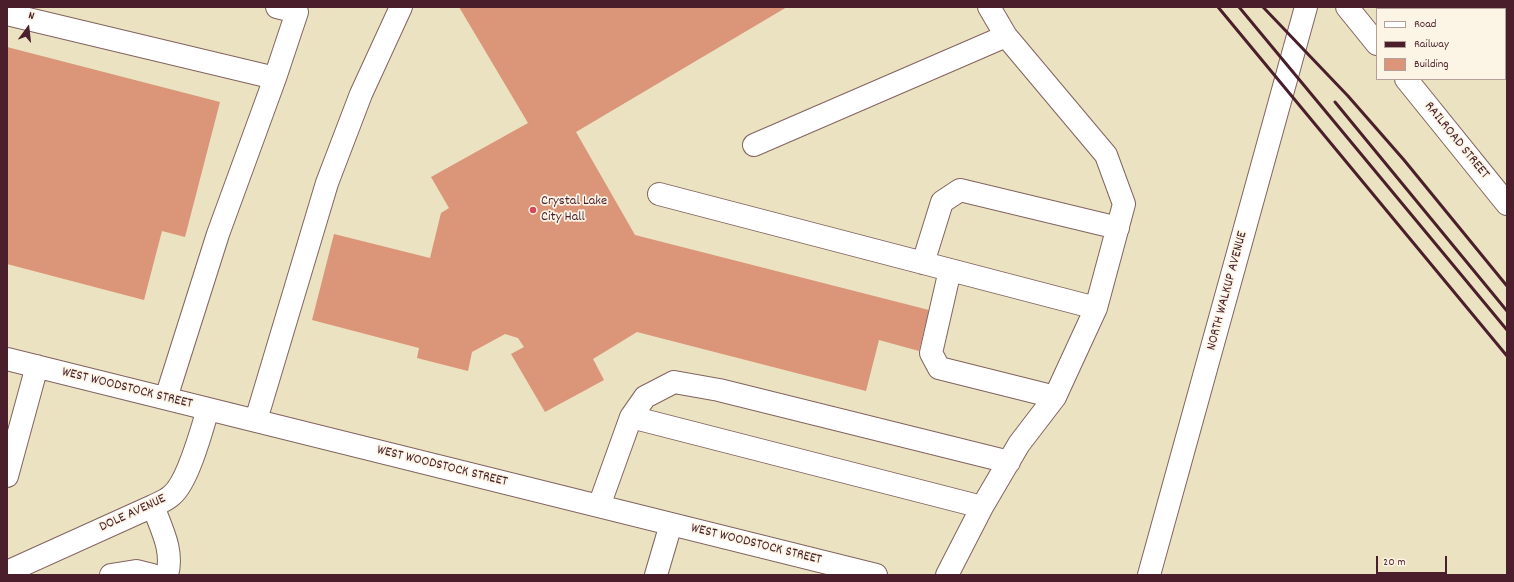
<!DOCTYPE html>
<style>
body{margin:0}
#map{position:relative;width:1514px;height:582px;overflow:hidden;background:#eae2c0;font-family:Dekko,sans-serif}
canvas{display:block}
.frame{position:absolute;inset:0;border:8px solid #4a1f2b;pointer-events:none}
.legend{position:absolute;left:1376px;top:8px;width:130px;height:72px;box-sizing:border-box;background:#fcf5e5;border:1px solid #b59f9b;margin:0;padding:5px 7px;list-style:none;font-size:12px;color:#4a1f2b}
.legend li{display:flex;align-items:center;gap:8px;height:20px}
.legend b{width:20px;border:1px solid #b59f9b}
.north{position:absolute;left:8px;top:8px;width:40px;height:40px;-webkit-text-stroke:3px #fcf5e5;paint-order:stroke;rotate:15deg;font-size:11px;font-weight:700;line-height:16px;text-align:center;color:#4a1f2b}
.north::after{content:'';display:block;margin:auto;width:14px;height:18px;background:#4a1f2b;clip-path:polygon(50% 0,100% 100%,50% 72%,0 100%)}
.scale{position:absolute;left:1376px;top:556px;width:71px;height:18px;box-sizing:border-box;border:2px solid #4a1f2b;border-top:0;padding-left:5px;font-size:12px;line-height:14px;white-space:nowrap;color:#4a1f2b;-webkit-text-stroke:3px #fcf5e5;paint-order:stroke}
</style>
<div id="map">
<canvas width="1514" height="582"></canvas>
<div class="frame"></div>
<ul class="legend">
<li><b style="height:5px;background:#fff"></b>Road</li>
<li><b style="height:5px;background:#4a1f2b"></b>Railway</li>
<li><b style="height:11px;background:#db9579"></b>Building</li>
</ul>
<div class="north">N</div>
<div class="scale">20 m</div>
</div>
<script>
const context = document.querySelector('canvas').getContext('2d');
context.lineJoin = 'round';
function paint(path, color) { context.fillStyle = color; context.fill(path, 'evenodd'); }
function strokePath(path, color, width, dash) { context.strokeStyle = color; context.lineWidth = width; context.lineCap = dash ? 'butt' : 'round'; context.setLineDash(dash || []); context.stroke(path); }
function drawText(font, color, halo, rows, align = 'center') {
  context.font = font + ' Dekko,sans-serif'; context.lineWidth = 3.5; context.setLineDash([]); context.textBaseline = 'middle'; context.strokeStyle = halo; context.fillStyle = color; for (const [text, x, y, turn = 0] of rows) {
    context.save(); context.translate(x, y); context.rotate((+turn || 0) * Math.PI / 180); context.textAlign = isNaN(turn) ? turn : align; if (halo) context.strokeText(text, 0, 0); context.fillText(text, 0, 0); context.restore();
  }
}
const building = new Path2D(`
 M459 7H787L576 132 635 235 929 310 919 351 879 340 866 391 637 332 593 359 604 380 545 412 511 354 524 347 518 338 505 334 472 352 468 371 417 358 419 348 312 320 334 234 430 258 441 213 449 208 431 177 528 123Z
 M7 47 220 102 185 237 162 231 144 300 7 264Z`);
const minor = new Path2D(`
 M989 7 1006 36
 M1347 7 1377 44
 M7 14 275 78
 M1406 79 1507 204
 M754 145 1006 36 1106 155 1124 204 1096 308 1055 397 1019 444 982 507 947 575
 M659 194 1096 308
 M923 263 942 202 960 190 1118 228
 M950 270 931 353 939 368 1055 397
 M7 359 876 575
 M166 398 218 234 275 78 297 12 277 7
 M631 417 645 397 674 382 719 390 1009 462
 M256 420 327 183 361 94 401 7
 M7 476 37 366
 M153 506C161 528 174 551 167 575
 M599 506 631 417 982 507
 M7 572 153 506C159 503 167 500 172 495 188 482 202 429 208 409
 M111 575 136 571 152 575
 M656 575 671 524
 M1149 575 1306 7`);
const rail = new Path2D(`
 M1218 7 1507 356
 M1239 7 1507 330
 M1263 7 1348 96 1404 160 1507 286
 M1335 102 1507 311`);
const markers = [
 [533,210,4,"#d1495b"]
];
const streetNames = [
 ["RAILROAD STREET",1456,141,51],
 ["NORTH WALKUP AVENUE",1228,291,-75],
 ["WEST WOODSTOCK STREET",127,389,14],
 ["WEST WOODSTOCK STREET",442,467,14],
 ["DOLE AVENUE",133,514,-25],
 ["WEST WOODSTOCK STREET",756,545,14]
];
const poiNames = [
 ["Crystal Lake",541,202],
 ["City Hall",541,218]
];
paint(building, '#db9579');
strokePath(minor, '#82635f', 24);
strokePath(minor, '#fff', 22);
strokePath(rail, '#4a1f2b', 3);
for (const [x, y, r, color] of markers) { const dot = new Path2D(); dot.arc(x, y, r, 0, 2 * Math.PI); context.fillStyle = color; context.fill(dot); strokePath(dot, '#fcf5e5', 1.5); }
drawText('14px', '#4a1f2b', '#fcf5e5', streetNames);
drawText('14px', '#4a1f2b', '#fcf5e5', poiNames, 'left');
</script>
